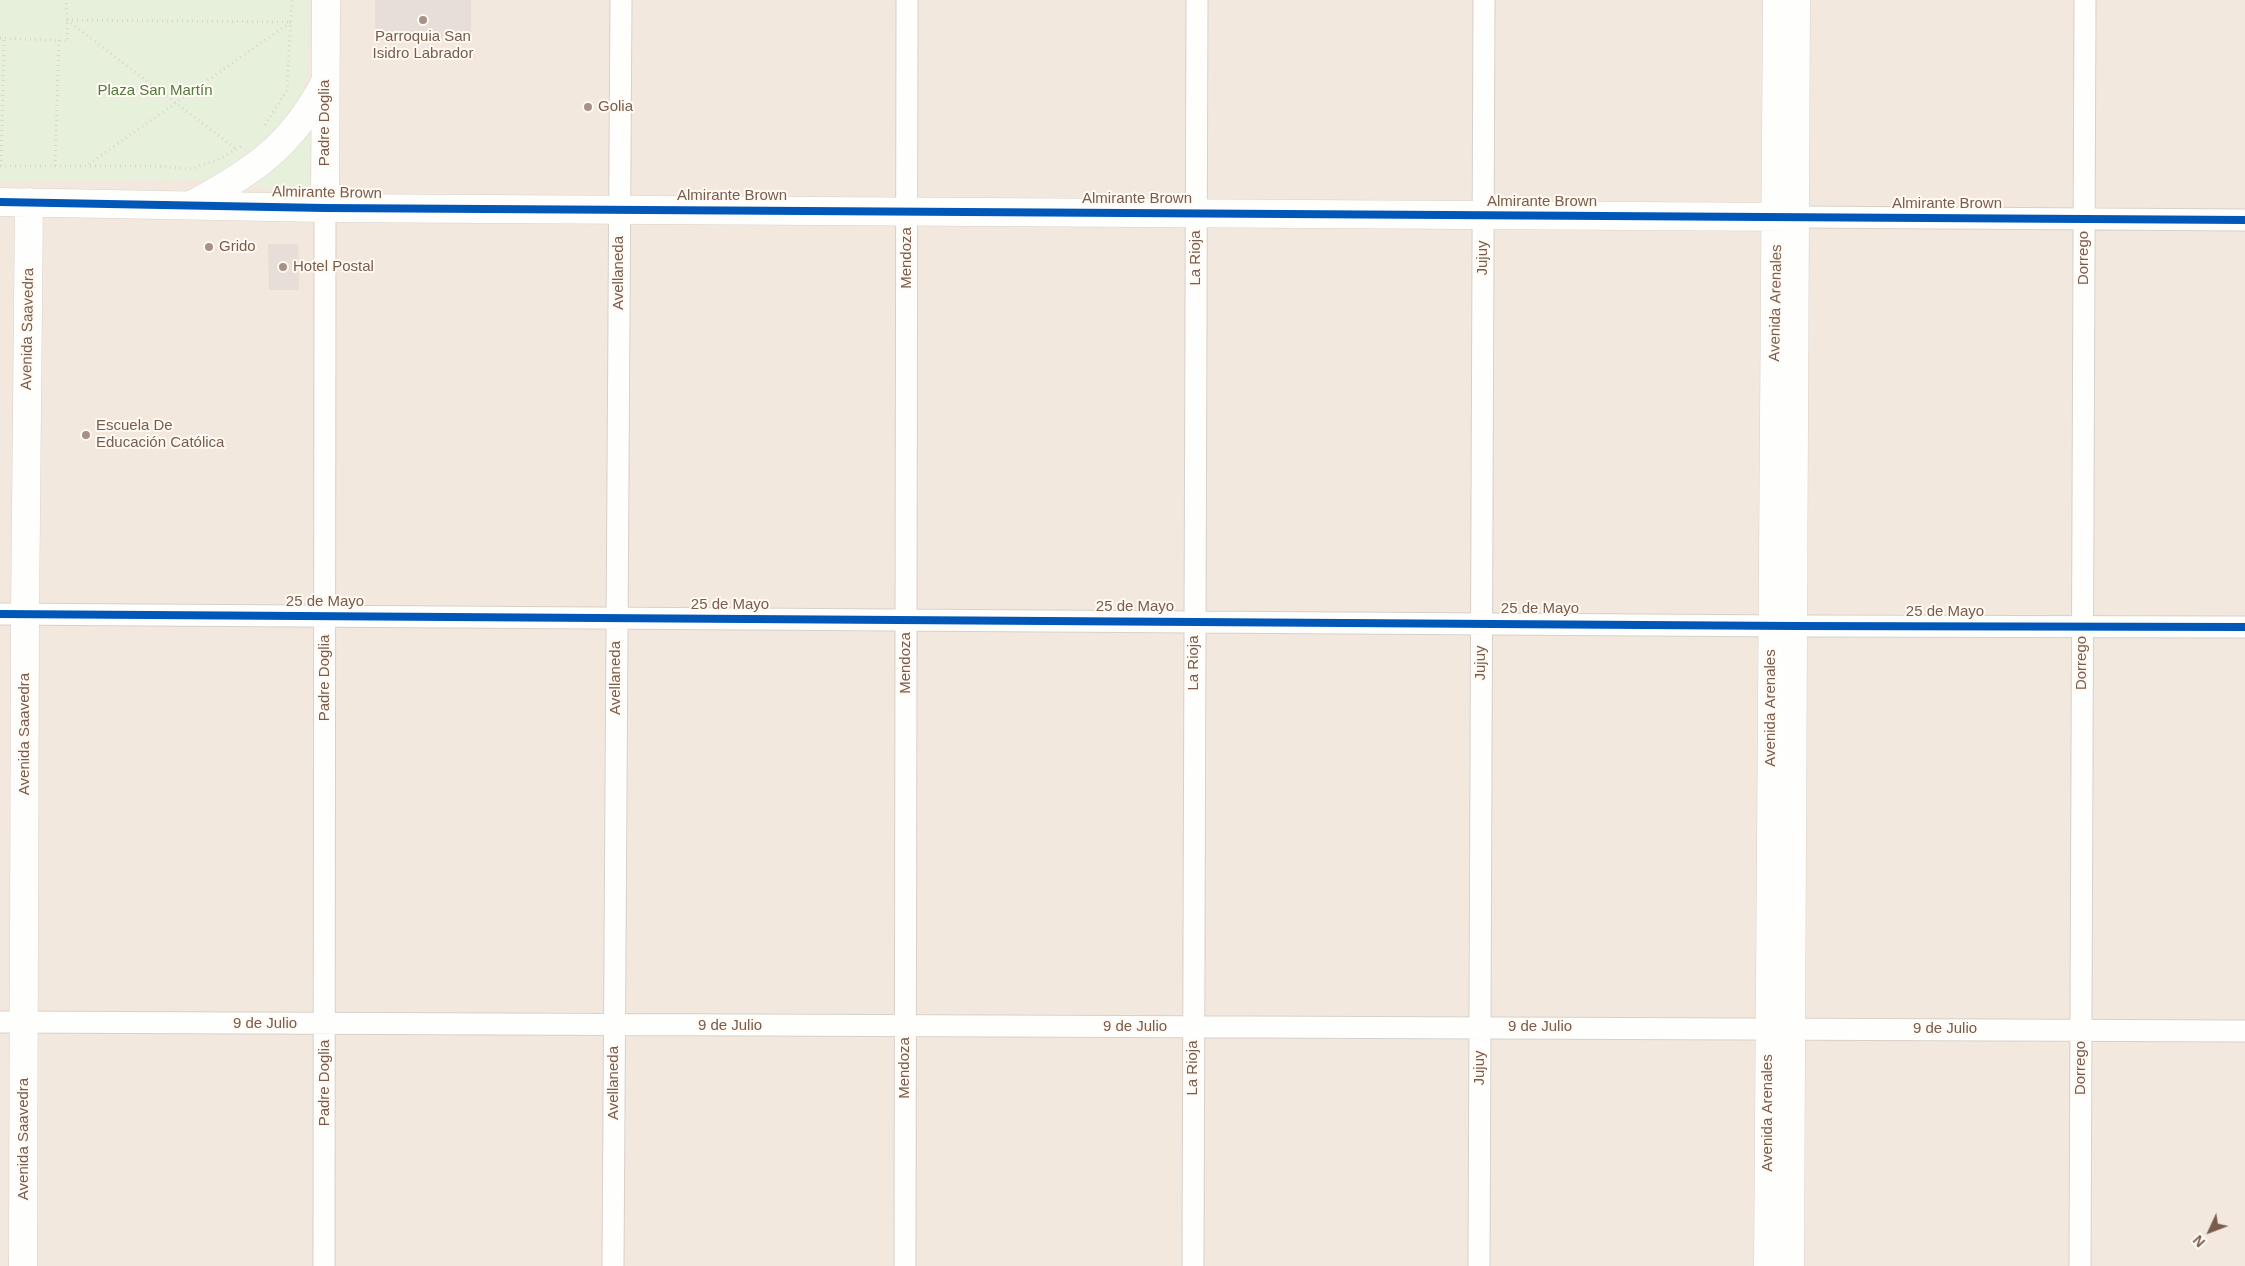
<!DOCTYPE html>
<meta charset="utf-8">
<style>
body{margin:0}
#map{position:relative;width:2245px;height:1266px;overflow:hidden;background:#f9f5f0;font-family:Helvetica,sans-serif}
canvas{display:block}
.north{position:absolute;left:2185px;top:1206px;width:50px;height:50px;-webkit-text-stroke:4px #fffaf3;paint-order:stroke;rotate:227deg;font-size:14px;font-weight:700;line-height:20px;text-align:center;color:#7a5c4d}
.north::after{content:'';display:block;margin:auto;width:18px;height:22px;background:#7a5c4d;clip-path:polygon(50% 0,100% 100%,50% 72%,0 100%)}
</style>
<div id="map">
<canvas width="2245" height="1266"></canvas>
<div class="north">N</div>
</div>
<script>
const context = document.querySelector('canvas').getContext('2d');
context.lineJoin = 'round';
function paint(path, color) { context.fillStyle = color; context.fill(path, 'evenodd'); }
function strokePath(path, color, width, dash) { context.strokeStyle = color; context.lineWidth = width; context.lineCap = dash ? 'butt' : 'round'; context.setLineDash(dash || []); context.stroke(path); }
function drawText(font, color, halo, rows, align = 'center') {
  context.font = font + ' Helvetica,sans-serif'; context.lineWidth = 4; context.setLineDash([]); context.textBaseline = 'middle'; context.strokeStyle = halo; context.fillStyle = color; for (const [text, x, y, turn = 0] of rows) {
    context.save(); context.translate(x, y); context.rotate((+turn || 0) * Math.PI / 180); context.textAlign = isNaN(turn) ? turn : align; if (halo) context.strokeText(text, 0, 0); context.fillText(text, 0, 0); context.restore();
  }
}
const residential = new Path2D(`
 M0 0H2245V1266H0Z`);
const green = new Path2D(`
 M0 0H310L307 77 297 109 269 148 208 180 0 181Z
 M311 127 310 189 254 188Z`);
const building = new Path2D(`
 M375 0H471V40H375Z
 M268 244H298L299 290H269Z`);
const path = new Path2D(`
 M67 20 291 22 86 166
 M67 20 236 149
 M0 38 68 41 66 0
 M265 125 287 90 292 0
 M0 166H159L191 169 219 159 241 146
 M1 166 4 38
 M55 166 59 40`);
const street = new Path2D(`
 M1796 217 2245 220
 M0 614 1793 626 2245 627
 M0 1022 2245 1031
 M324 1266 325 208
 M613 1266 621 0
 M905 1266 907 0
 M1193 1266 1197 0
 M1479 1266 1484 0
 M2080 1266 2085 0`);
const secondary = new Path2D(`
 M0 202 325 208 1796 217
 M193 204C254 171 291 146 324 84
 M325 208 326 0
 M23 1266 25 614 29 202
 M1768 1266 1777 0
 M1790 1266 1796 0`);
const cycleway = new Path2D(`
 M0 202 325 208 2245 220
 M0 614 1793 626 2245 627`);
const markers = [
 [423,20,5,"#a69286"],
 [588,107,5,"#a69286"],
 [209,247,5,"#a69286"],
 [283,267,5,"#a69286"],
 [86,435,5,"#a69286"]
];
const poiNames = [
 ["Parroquia San",423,37,"center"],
 ["Isidro Labrador",423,54,"center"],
 ["Golia",598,107],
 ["Grido",219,247],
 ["Hotel Postal",293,267],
 ["Escuela De",96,426],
 ["Educación Católica",96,443]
];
const parkNames = [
 ["Plaza San Martín",155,91]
];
const streetNames = [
 ["Padre Doglia",325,123,-90],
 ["Almirante Brown",327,193,1],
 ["Almirante Brown",732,196],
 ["Almirante Brown",1137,199],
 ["Almirante Brown",1542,202],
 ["Almirante Brown",1947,204],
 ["Mendoza",907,258,-90],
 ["La Rioja",1196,258,-90],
 ["Jujuy",1483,258,-90],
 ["Dorrego",2084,258,-90],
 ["Avellaneda",619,273,-90],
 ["Avenida Arenales",1776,303,-89],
 ["Avenida Saavedra",28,329,-89],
 ["25 de Mayo",325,602],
 ["25 de Mayo",730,605],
 ["25 de Mayo",1135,607],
 ["25 de Mayo",1540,609],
 ["25 de Mayo",1945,612],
 ["Mendoza",906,663,-90],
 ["La Rioja",1194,663,-90],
 ["Jujuy",1481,663,-90],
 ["Dorrego",2082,663,-90],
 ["Padre Doglia",325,678,-90],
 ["Avellaneda",616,678,-90],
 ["Avenida Arenales",1771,708,-90],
 ["Avenida Saavedra",25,734,-90],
 ["9 de Julio",265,1024],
 ["9 de Julio",730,1026],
 ["9 de Julio",1135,1027],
 ["9 de Julio",1540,1027],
 ["9 de Julio",1945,1029],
 ["Mendoza",905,1068,-90],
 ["La Rioja",1193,1068,-90],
 ["Jujuy",1480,1068,-90],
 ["Dorrego",2081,1068,-90],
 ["Padre Doglia",325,1083,-90],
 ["Avellaneda",614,1083,-90],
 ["Avenida Arenales",1768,1113,-90],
 ["Avenida Saavedra",24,1139,-90]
];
paint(residential, '#f2e8de');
paint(green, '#e7f0db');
paint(building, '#e6ded7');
strokePath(street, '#d7d1cb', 23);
strokePath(secondary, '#d9d2cb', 29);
strokePath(path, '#dcd5d0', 3, [1, 4]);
strokePath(street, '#fefefd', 21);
strokePath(secondary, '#fefefd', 28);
strokePath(cycleway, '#0057b8', 8);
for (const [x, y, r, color] of markers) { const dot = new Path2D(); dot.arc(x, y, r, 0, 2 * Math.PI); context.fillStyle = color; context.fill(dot); strokePath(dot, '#fffaf3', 2); }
drawText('15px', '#7a5c4d', '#fffaf3', poiNames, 'left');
drawText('15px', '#537a41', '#fffaf3', parkNames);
drawText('15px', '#7a5c4d', '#fffaf3', streetNames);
</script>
